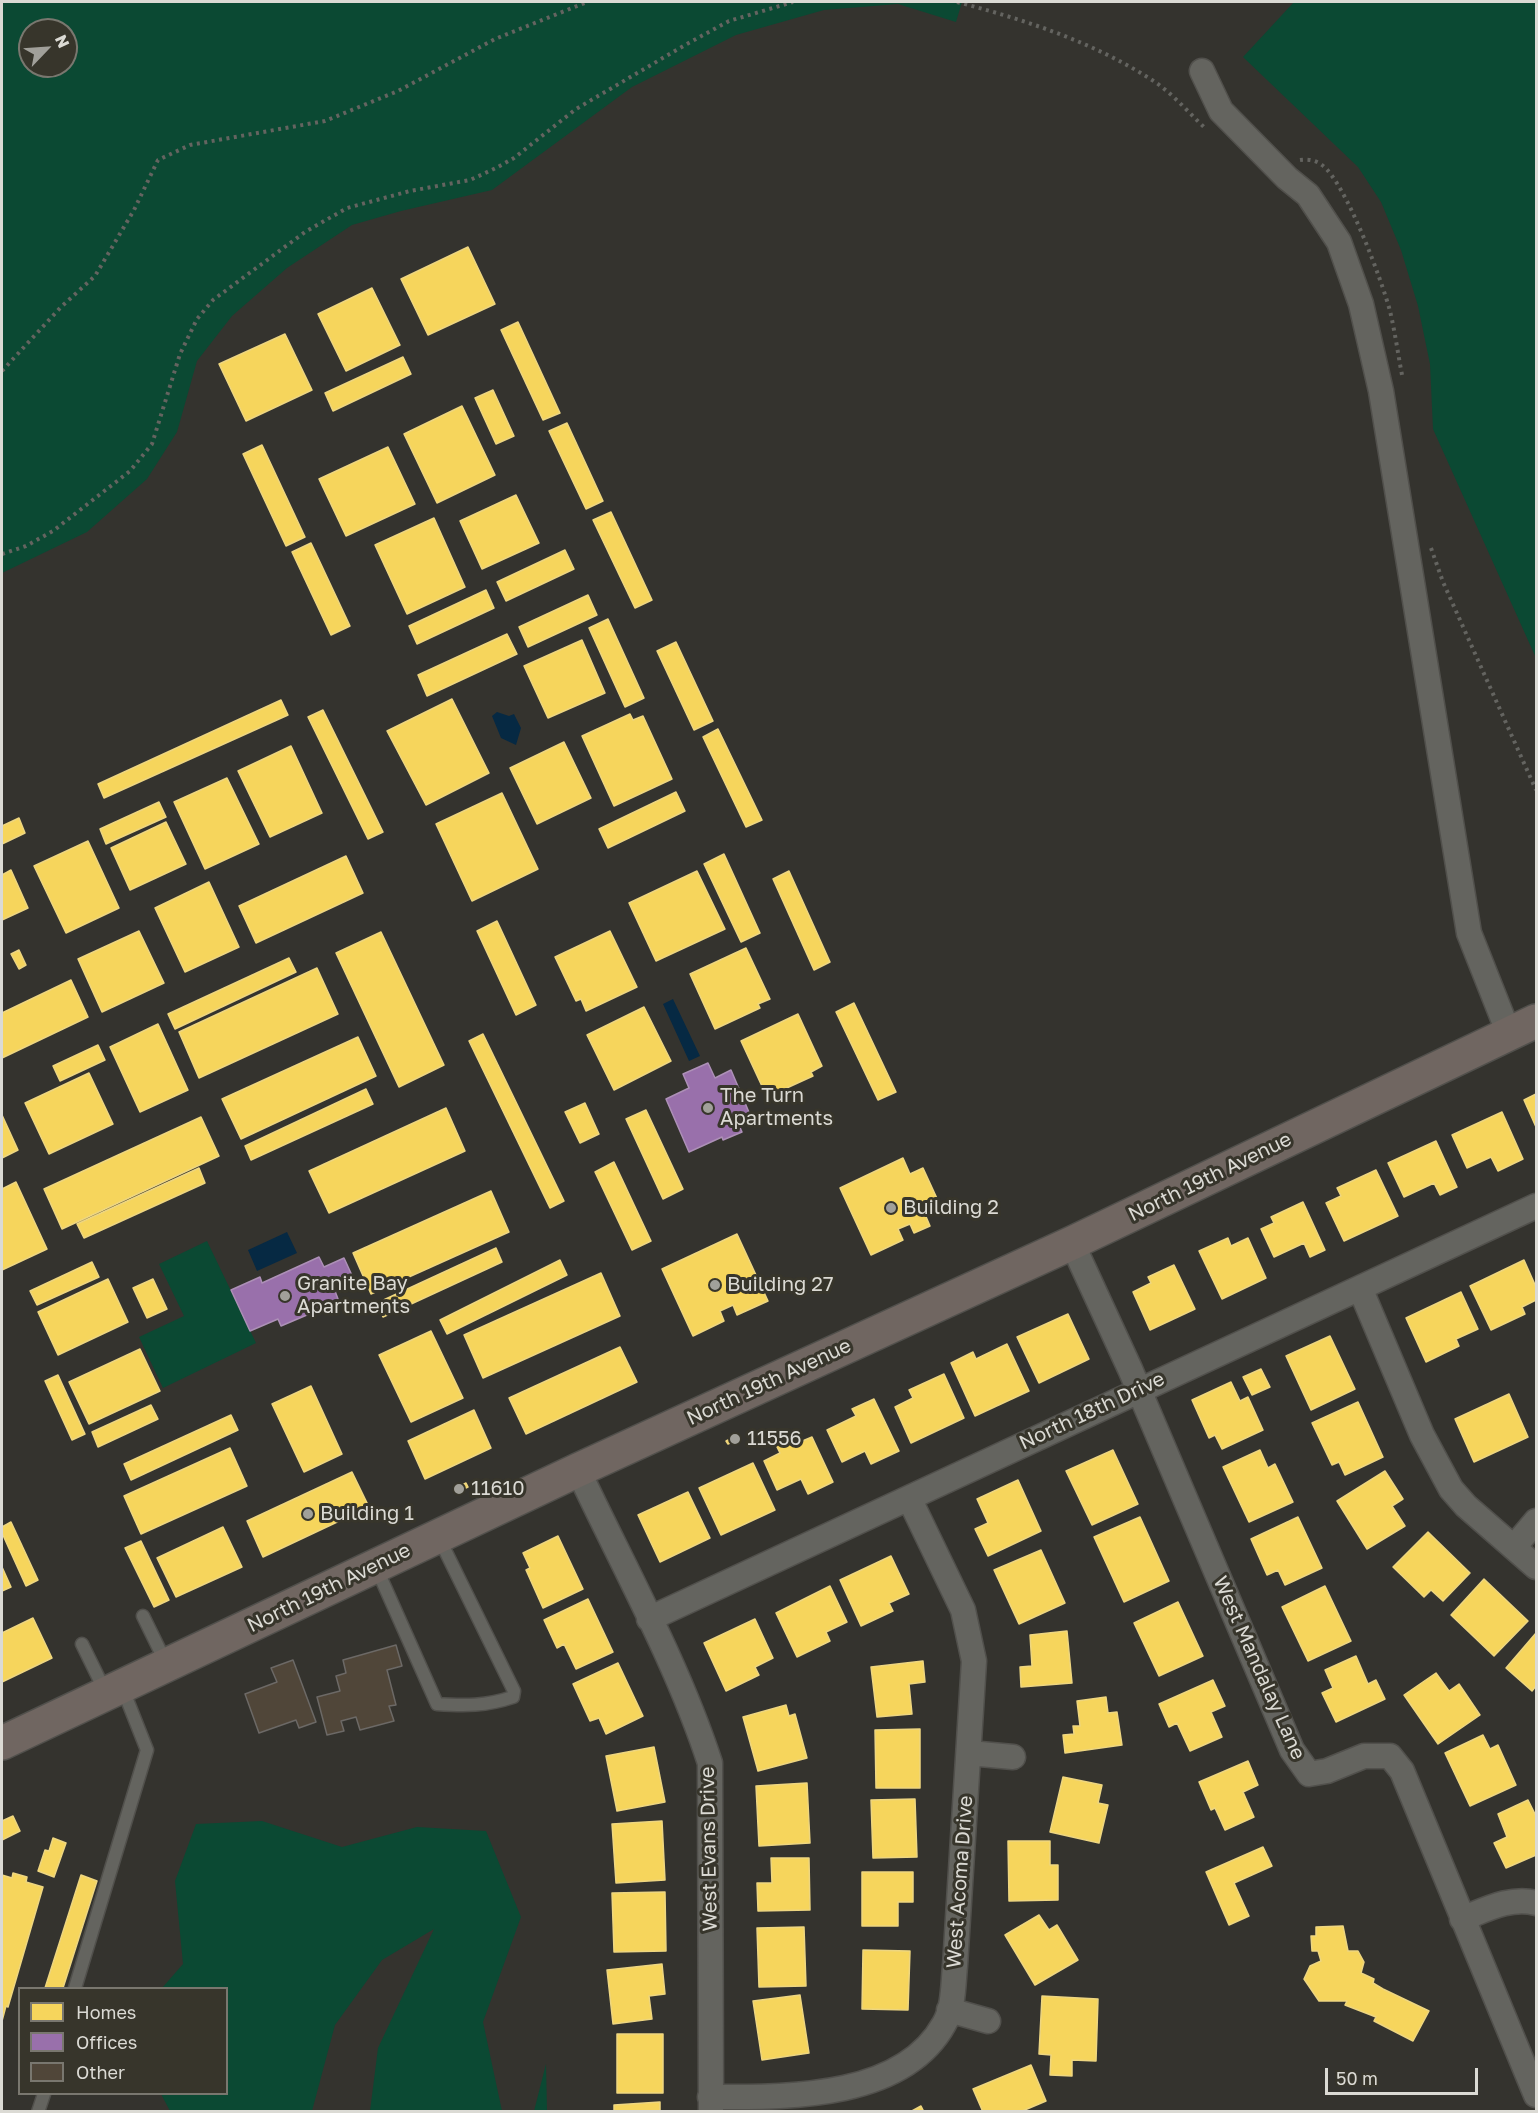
<!DOCTYPE html>
<style>
body{margin:0}
#map{position:relative;width:1538px;height:2113px;overflow:hidden;background:#34332e;font-family:"Golos Text",sans-serif}
canvas{display:block}
.frame{position:absolute;inset:0;border:3px solid #dbdad4;pointer-events:none}
.legend{position:absolute;left:18px;top:1987px;width:210px;height:108px;box-sizing:border-box;background:#37352b;border:2px solid #79776f;margin:0;padding:8px 10px;list-style:none;font-size:18px;color:#dbdad4}
.legend li{display:flex;align-items:center;gap:12px;height:30px}
.legend b{width:30px;border:2px solid #79776f}
.north{position:absolute;left:18px;top:18px;width:60px;height:60px;box-sizing:border-box;background:#37352b;border:2px solid #79776f;border-radius:50%;rotate:65deg;font-size:16px;font-weight:700;line-height:24px;text-align:center;color:#dbdad4}
.north::after{content:'';display:block;margin:auto;width:21px;height:27px;background:#a1a09a;clip-path:polygon(50% 0,100% 100%,50% 72%,0 100%)}
.scale{position:absolute;left:1325px;top:2068px;width:153px;height:27px;box-sizing:border-box;border:3px solid #dbdad4;border-top:0;padding-left:8px;font-size:18px;line-height:21px;white-space:nowrap;color:#dbdad4;-webkit-text-stroke:4px #37352b;paint-order:stroke}
</style>
<div id="map">
<canvas width="1538" height="2113"></canvas>
<div class="frame"></div>
<ul class="legend">
<li><b style="height:16px;background:#f6d55c"></b>Homes</li>
<li><b style="height:16px;background:#9970ab"></b>Offices</li>
<li><b style="height:16px;background:#504639"></b>Other</li>
</ul>
<div class="north">N</div>
<div class="scale">50 m</div>
</div>
<script>
const context = document.querySelector('canvas').getContext('2d');
context.lineJoin = 'round';
function paint(path, color) { context.fillStyle = color; context.fill(path, 'evenodd'); }
function strokePath(path, color, width, dash) { context.strokeStyle = color; context.lineWidth = width; context.lineCap = dash ? 'butt' : 'round'; context.setLineDash(dash || []); context.stroke(path); }
function drawText(font, color, halo, rows, align = 'center') {
  context.font = font + ' "Golos Text",sans-serif'; context.lineWidth = 6; context.setLineDash([]); context.textBaseline = 'middle'; context.strokeStyle = halo; context.fillStyle = color; for (const [text, x, y, turn = 0] of rows) {
    context.save(); context.translate(x, y); context.rotate((+turn || 0) * Math.PI / 180); context.textAlign = isNaN(turn) ? turn : align; if (halo) context.strokeText(text, 0, 0); context.fillText(text, 0, 0); context.restore();
  }
}
const green = new Path2D(`
 M2 2H962L956 22 898 4 824 10 736 35 632 87 492 190 401 211 352 225 287 268 232 316 197 361 177 432 147 479 87 532 2 573ZM30 30H66V66H30Z
 M1294 2H1536V658L1433 429 1430 364 1418 306 1401 250 1381 202 1358 167 1243 57Z
 M207 1241 256 1343 163 1388 139 1337 184 1316 159 1264Z
 M262 1821 342 1847 417 1827 486 1831 521 1917 483 2022 502 2111H370L378 2048 434 1929 382 1960 335 2025 312 2111H170L161 2094H226V1988H162L183 1964 175 1881 196 1824Z
 M546 2064 547 2111H534Z`);
const water = new Path2D(`
 M497 712 509 716 514 714 521 728 516 745 501 738 492 716Z
 M673 999 700 1056 689 1061 663 1004Z
 M287 1232 297 1253 257 1271 248 1250Z`);
const homes = new Path2D(`
 M468 247 495 304 428 335 401 279Z
 M372 288 400 345 346 371 318 314Z
 M518 322 560 413 543 420 501 330Z
 M285 334 312 390 246 421 219 364Z
 M403 357 411 374 333 411 325 393Z
 M493 390 514 436 496 444 475 398Z
 M462 406 495 475 437 503 404 434Z
 M567 423 603 501 586 509 549 431Z
 M262 445 305 537 286 546 243 454Z
 M388 447 415 504 346 536 319 479Z
 M516 495 539 543 482 569 460 521Z
 M611 512 652 600 635 608 593 520Z
 M434 518 465 587 407 614 375 545Z
 M311 543 350 626 331 635 292 552Z
 M565 550 574 569 506 601 497 582Z
 M486 590 494 608 417 644 409 626Z
 M588 595 597 615 528 647 519 627Z
 M608 619 644 698 625 707 589 628Z
 M507 634 517 654 427 696 418 675Z
 M582 640 605 693 548 718 524 666Z
 M676 642 713 721 694 730 657 651Z
 M452 699 489 773 426 805 387 731Z
 M281 700 288 715 104 798 98 784Z
 M323 710 383 832 368 839 308 717Z
 M630 714 633 720 643 716 672 779 614 806 582 736Z
 M718 729 762 820 746 827 703 737Z
 M564 742 591 798 537 824 510 768Z
 M291 746 322 813 270 837 238 771Z
 M227 778 259 844 205 869 174 802Z
 M676 792 685 811 608 848 599 829Z
 M502 793 538 869 472 901 436 824Z
 M159 802 166 817 106 844 100 829Z
 M19 818 25 833 2 844V826Z
 M166 822 186 864 130 890 111 848Z
 M88 841 119 908 66 933 34 866Z
 M724 854 760 933 741 942 704 864Z
 M346 856 363 893 256 943 239 906Z
 M11 870 28 908 2 920V875Z
 M697 871 725 929 656 961 629 903Z
 M789 871 830 962 814 970 773 879Z
 M209 882 239 947 185 972 155 908Z
 M497 921 536 1005 516 1015 477 931Z
 M139 931 164 983 102 1012 78 959Z
 M610 931 637 987 586 1011 581 999 576 1001 555 957Z
 M381 932 444 1065 399 1087 336 953Z
 M746 948 770 999 758 1004 760 1008 715 1029 690 974Z
 M19 950 26 965 19 969 11 954Z
 M289 958 296 972 175 1029 168 1014Z
 M317 968 338 1014 199 1078 179 1032Z
 M71 980 88 1017 2 1058V1013Z
 M854 1003 896 1092 878 1100 836 1012Z
 M644 1007 671 1061 614 1090 587 1035Z
 M798 1014 822 1066 811 1072 813 1076 767 1097 741 1041Z
 M158 1024 188 1090 140 1112 110 1047Z
 M483 1034 564 1201 550 1208 469 1041Z
 M358 1037 376 1076 241 1139 222 1099Z
 M98 1045 105 1060 60 1081 53 1066Z
 M89 1073 113 1124 49 1154 25 1103Z
 M366 1089 373 1104 251 1160 245 1146Z
 M1536 1094V1127L1524 1100Z
 M585 1103 599 1134 580 1143 565 1112Z
 M446 1108 465 1151 329 1213 309 1171Z
 M646 1110 683 1189 663 1199 626 1119Z
 M1502 1112 1523 1159 1498 1171 1491 1157 1467 1168 1452 1135Z
 M2 1115 18 1150 2 1158Z
 M201 1117 219 1156 62 1229 44 1189Z
 M1436 1141 1457 1187 1440 1195 1434 1183 1404 1197 1388 1163Z
 M903 1158 910 1174 923 1168 940 1205 924 1212 930 1226 914 1233 910 1224 898 1229 903 1240 871 1255 840 1188Z
 M614 1162 651 1241 632 1250 595 1172Z
 M199 1168 205 1183 84 1238 77 1224Z
 M1376 1170 1398 1216 1344 1241 1326 1203 1341 1196 1337 1188Z
 M16 1182 47 1249 2 1270V1189Z
 M491 1191 509 1232 371 1294 353 1253Z
 M1303 1202 1325 1250 1310 1257 1304 1243 1274 1257 1261 1229 1274 1223 1271 1217Z
 M737 1234 768 1301 737 1315 733 1305 720 1311 724 1321 693 1336 662 1269Z
 M1228 1238 1231 1246 1248 1238 1266 1278 1222 1299 1199 1251Z
 M496 1248 502 1262 383 1317 377 1303Z
 M560 1260 567 1275 447 1334 440 1320Z
 M1524 1260 1536 1287V1300L1522 1307 1525 1314 1491 1330 1470 1286Z
 M92 1262 99 1277 37 1305 30 1291Z
 M1174 1265 1195 1309 1150 1330 1133 1292 1151 1283 1148 1277Z
 M601 1273 620 1316 483 1378 464 1335Z
 M108 1279 128 1322 58 1355 38 1312Z
 M153 1279 167 1309 147 1318 133 1288Z
 M1461 1292 1478 1329 1456 1339 1459 1346 1426 1362 1406 1318Z
 M1068 1314 1089 1359 1039 1383 1017 1337Z
 M431 1331 463 1398 411 1422 379 1355Z
 M1330 1336 1355 1389 1311 1410 1286 1356Z
 M1007 1344 1029 1391 975 1416 951 1363 973 1352 976 1359Z
 M620 1347 637 1382 526 1434 509 1398Z
 M140 1349 160 1391 89 1424 69 1382Z
 M1261 1369 1270 1387 1252 1395 1243 1377Z
 M944 1374 964 1418 911 1443 895 1407 913 1398 909 1390Z
 M58 1375 85 1434 72 1440 45 1381Z
 M1231 1382 1240 1401 1248 1397 1263 1430 1222 1449 1215 1435 1209 1438 1192 1400Z
 M311 1386 342 1454 304 1472 272 1404Z
 M1509 1394 1528 1437 1474 1462 1455 1419Z
 M874 1399 899 1451 871 1464 865 1451 842 1462 827 1430 856 1416 852 1409Z
 M1358 1402 1383 1457 1345 1475 1339 1462 1332 1465 1312 1423Z
 M151 1405 158 1419 98 1447 92 1432Z
 M474 1410 491 1448 425 1479 408 1441Z
 M231 1415 238 1430 131 1480 124 1464Z
 M797 1435 800 1442 812 1437 833 1482 808 1494 801 1479 777 1490 764 1461 780 1453 776 1445Z
 M737 1436 739 1439 728 1444 726 1441Z
 M230 1448 247 1486 141 1534 124 1496Z
 M1113 1450 1138 1504 1092 1525 1066 1471Z
 M1260 1450 1268 1468 1275 1464 1293 1502 1249 1522 1223 1467Z
 M753 1463 775 1510 721 1535 699 1488Z
 M1385 1471 1403 1499 1392 1506 1405 1526 1367 1549 1337 1501Z
 M352 1472 369 1507 263 1557 247 1521Z
 M1018 1480 1041 1531 988 1556 975 1529 988 1523 977 1499Z
 M466 1483 468 1487 457 1492 455 1489Z
 M688 1492 710 1538 660 1562 638 1515Z
 M1140 1517 1169 1581 1124 1602 1094 1537Z
 M1298 1517 1322 1568 1285 1585 1278 1570 1267 1575 1251 1539Z
 M11 1522 38 1580 26 1586 2 1533V1527Z
 M223 1527 242 1567 176 1597 157 1558Z
 M1428 1532 1470 1573 1443 1601 1431 1590 1424 1597 1393 1567Z
 M558 1536 583 1589 543 1608 526 1570 530 1568 523 1553Z
 M141 1541 169 1600 154 1607 125 1548Z
 M1041 1550 1065 1603 1019 1624 994 1570Z
 M891 1556 909 1594 889 1603 893 1611 861 1626 840 1580Z
 M2 1567 11 1587 2 1591Z
 M1484 1579 1528 1621 1494 1656 1451 1615Z
 M830 1586 847 1622 826 1632 830 1641 797 1657 776 1613Z
 M1325 1586 1351 1641 1308 1661 1282 1607Z
 M588 1599 613 1652 576 1669 564 1644 557 1648 544 1620Z
 M1178 1602 1203 1656 1159 1676 1134 1623Z
 M33 1618 52 1658 2 1682V1633Z
 M755 1619 773 1658 755 1667 759 1675 726 1691 704 1643Z
 M1067 1631 1072 1683 1021 1687 1020 1667 1032 1666 1030 1635Z
 M1536 1633V1686L1532 1691 1506 1668Z
 M1356 1656 1368 1684 1376 1680 1385 1699 1336 1722 1322 1693 1333 1688 1325 1670Z
 M923 1661 925 1682 909 1684 912 1714 877 1717 871 1667Z
 M618 1663 643 1716 606 1734 599 1718 590 1721 573 1684Z
 M1436 1673 1449 1691 1459 1684 1480 1715 1438 1744 1404 1695Z
 M1213 1680 1225 1706 1211 1712 1222 1737 1190 1751 1177 1723 1169 1727 1159 1704Z
 M1106 1697 1108 1713 1117 1712 1122 1745 1065 1753 1063 1735 1074 1734 1073 1726H1080L1077 1701Z
 M786 1705 789 1716 795 1714 807 1758 758 1771 743 1717Z
 M920 1729V1788H876L875 1730Z
 M1483 1735 1490 1749 1498 1745 1516 1785 1470 1806 1445 1753Z
 M654 1747 665 1802 617 1811 606 1756Z
 M1248 1761 1258 1785 1243 1792 1254 1817 1225 1830 1215 1808 1211 1810 1199 1782Z
 M1063 1777 1102 1785 1098 1803 1108 1805 1099 1843 1050 1832Z
 M807 1783 810 1843 759 1846 756 1786Z
 M915 1799 917 1857 873 1858 871 1800Z
 M1528 1800 1536 1816V1855L1506 1868 1494 1843 1507 1837 1498 1814Z
 M13 1816 20 1831 2 1840V1821Z
 M662 1821 665 1880 616 1883 612 1824Z
 M53 1838 66 1843 54 1877 38 1871 45 1850 49 1851Z
 M1008 1841H1050V1865H1058V1900L1009 1901Z
 M1263 1847 1272 1866 1234 1883 1249 1916 1229 1925 1206 1872Z
 M771 1858H809L810 1910 758 1911 757 1883H772Z
 M862 1872H913V1902H898V1926H862Z
 M13 1873 27 1877 26 1882 43 1887 8 2007 6 2006 2 2021V1875L12 1878Z
 M81 1875 97 1881 63 1988H45Z
 M665 1892 666 1951 614 1952 612 1893Z
 M1039 1915 1049 1930 1057 1925 1078 1960 1035 1985 1005 1935Z
 M1343 1926 1348 1951H1358L1364 1962 1361 1973 1374 1979 1373 1983 1383 1989 1429 2011 1413 2041 1374 2021 1376 2017 1345 2005 1347 2001H1319L1304 1979 1310 1966 1321 1961 1318 1951H1312L1311 1936H1316V1927Z
 M804 1927 806 1986 759 1987 757 1928Z
 M863 1950 910 1951 908 2010 862 2009Z
 M662 1964 665 1994 649 1996 652 2019 613 2024 607 1970Z
 M800 1995 809 2053 762 2060 753 2001Z
 M1042 1996 1098 1999 1096 2061 1072 2060V2076L1050 2075 1051 2055 1039 2054Z
 M617 2034H663V2093H617Z
 M1031 2065 1046 2101 1020 2112H983L973 2089Z
 M660 2102V2112H614V2105Z
 M921 2106 924 2112H910Z`);
const offices = new Path2D(`
 M708 1063 715 1078 731 1070 751 1117 738 1123 742 1132 723 1140 722 1137 689 1152 666 1099 689 1088 683 1074Z
 M319 1257 324 1267 344 1258 355 1282 335 1291 338 1299 328 1306 281 1326 278 1319 250 1331 231 1290 260 1277 262 1283Z`);
const building = new Path2D(`
 M396 1645 402 1666 387 1670 396 1705 389 1706 394 1721 360 1730 356 1717 341 1721 344 1731 327 1735 317 1697 340 1691 336 1676 346 1673 343 1660Z
 M293 1660 316 1722 299 1728 296 1720 259 1733 245 1694 277 1682 271 1668Z`);
const path = new Path2D(`
 M957 2C1026 20 1096 43 1155 82 1174 95 1190 114 1206 129
 M1300 160C1307 159 1316 160 1322 165 1346 183 1382 281 1390 311 1395 332 1398 354 1402 375
 M2 371 61 307 95 276 134 210 158 160 190 145 325 121 398 91 495 39 587 2
 M1431 548 1443 582 1536 790
 M2 554 26 546 53 531 130 471 152 444 180 354 197 319 213 300 305 232 347 208 410 191 470 180 496 168 514 158 576 109 685 45 729 21 793 2`);
const lane = new Path2D(`
 M376 1567 437 1704C465 1706 486 1706 513 1697L514 1691 439 1538
 M143 1616 167 1665
 M82 1644 106 1693
 M75 1988 147 1750 122 1687
 M38 2112 44 2094`);
const street = new Path2D(`
 M1202 71 1221 111 1287 178 1308 195 1339 242 1361 304 1381 391 1469 933 1509 1034
 M1072 1243 1130 1369 1292 1750 1309 1774 1327 1771 1364 1756H1390L1402 1771 1536 2095
 M1360 1288 1422 1435 1451 1489 1466 1506 1536 1567
 M578 1470C623 1566 677 1662 710 1763L711 2111
 M1514 1547 1536 1521
 M649 1619 1536 1206
 M969 1753 1013 1757
 M1462 1919C1485 1910 1511 1896 1536 1903
 M949 2010 988 2021
 M710 2097C785 2097 902 2100 944 2024 954 2007 953 1985 955 1966L974 1661 963 1610 909 1498`);
const primary = new Path2D(`
 M2 1743 578 1470 1072 1243 1536 1021`);
const markers = [
 [708,1108,6,"#a1a09a"],
 [891,1208,6,"#a1a09a"],
 [715,1285,6,"#a1a09a"],
 [285,1296,6,"#a1a09a"],
 [735,1439,6,"#a1a09a"],
 [459,1489,6,"#a1a09a"],
 [308,1514,6,"#a1a09a"]
];
const poiNames = [
 ["The Turn",720,1096],
 ["Apartments",720,1119],
 ["Building 2",903,1208],
 ["Granite Bay",297,1284],
 ["Apartments",297,1307],
 ["Building 27",727,1285],
 ["11556",747,1439],
 ["11610",471,1489],
 ["Building 1",320,1514]
];
const streetNames = [
 ["North 19th Avenue",1210,1177,-26],
 ["North 19th Avenue",769,1382,-25],
 ["North 18th Drive",1092,1411,-25],
 ["North 19th Avenue",329,1588,-26],
 ["West Mandalay Lane",1259,1668,66],
 ["West Evans Drive",709,1849,-91],
 ["West Acoma Drive",960,1882,-86]
];
paint(green, '#0b4933');
paint(water, '#062943');
paint(homes, '#f6d55c');
strokePath(homes, '#eed680', 1.5);
paint(offices, '#9970ab');
strokePath(offices, '#ad90b7', 1.5);
paint(building, '#504639');
strokePath(building, '#6c6966', 1.5);
strokePath(lane, '#51504c', 15);
strokePath(street, '#51504c', 27);
strokePath(primary, '#51504c', 36);
strokePath(path, '#646460', 4, [3, 4.5]);
strokePath(lane, '#64645f', 12);
strokePath(street, '#64645f', 24);
strokePath(primary, '#706661', 33);
for (const [x, y, r, color] of markers) { const dot = new Path2D(); dot.arc(x, y, r, 0, 2 * Math.PI); context.fillStyle = color; context.fill(dot); strokePath(dot, '#37352b', 2); }
drawText('20px', '#dbdad4', '#37352b', poiNames, 'left');
drawText('20px', '#dbdad4', '#37352b', streetNames);
</script>
